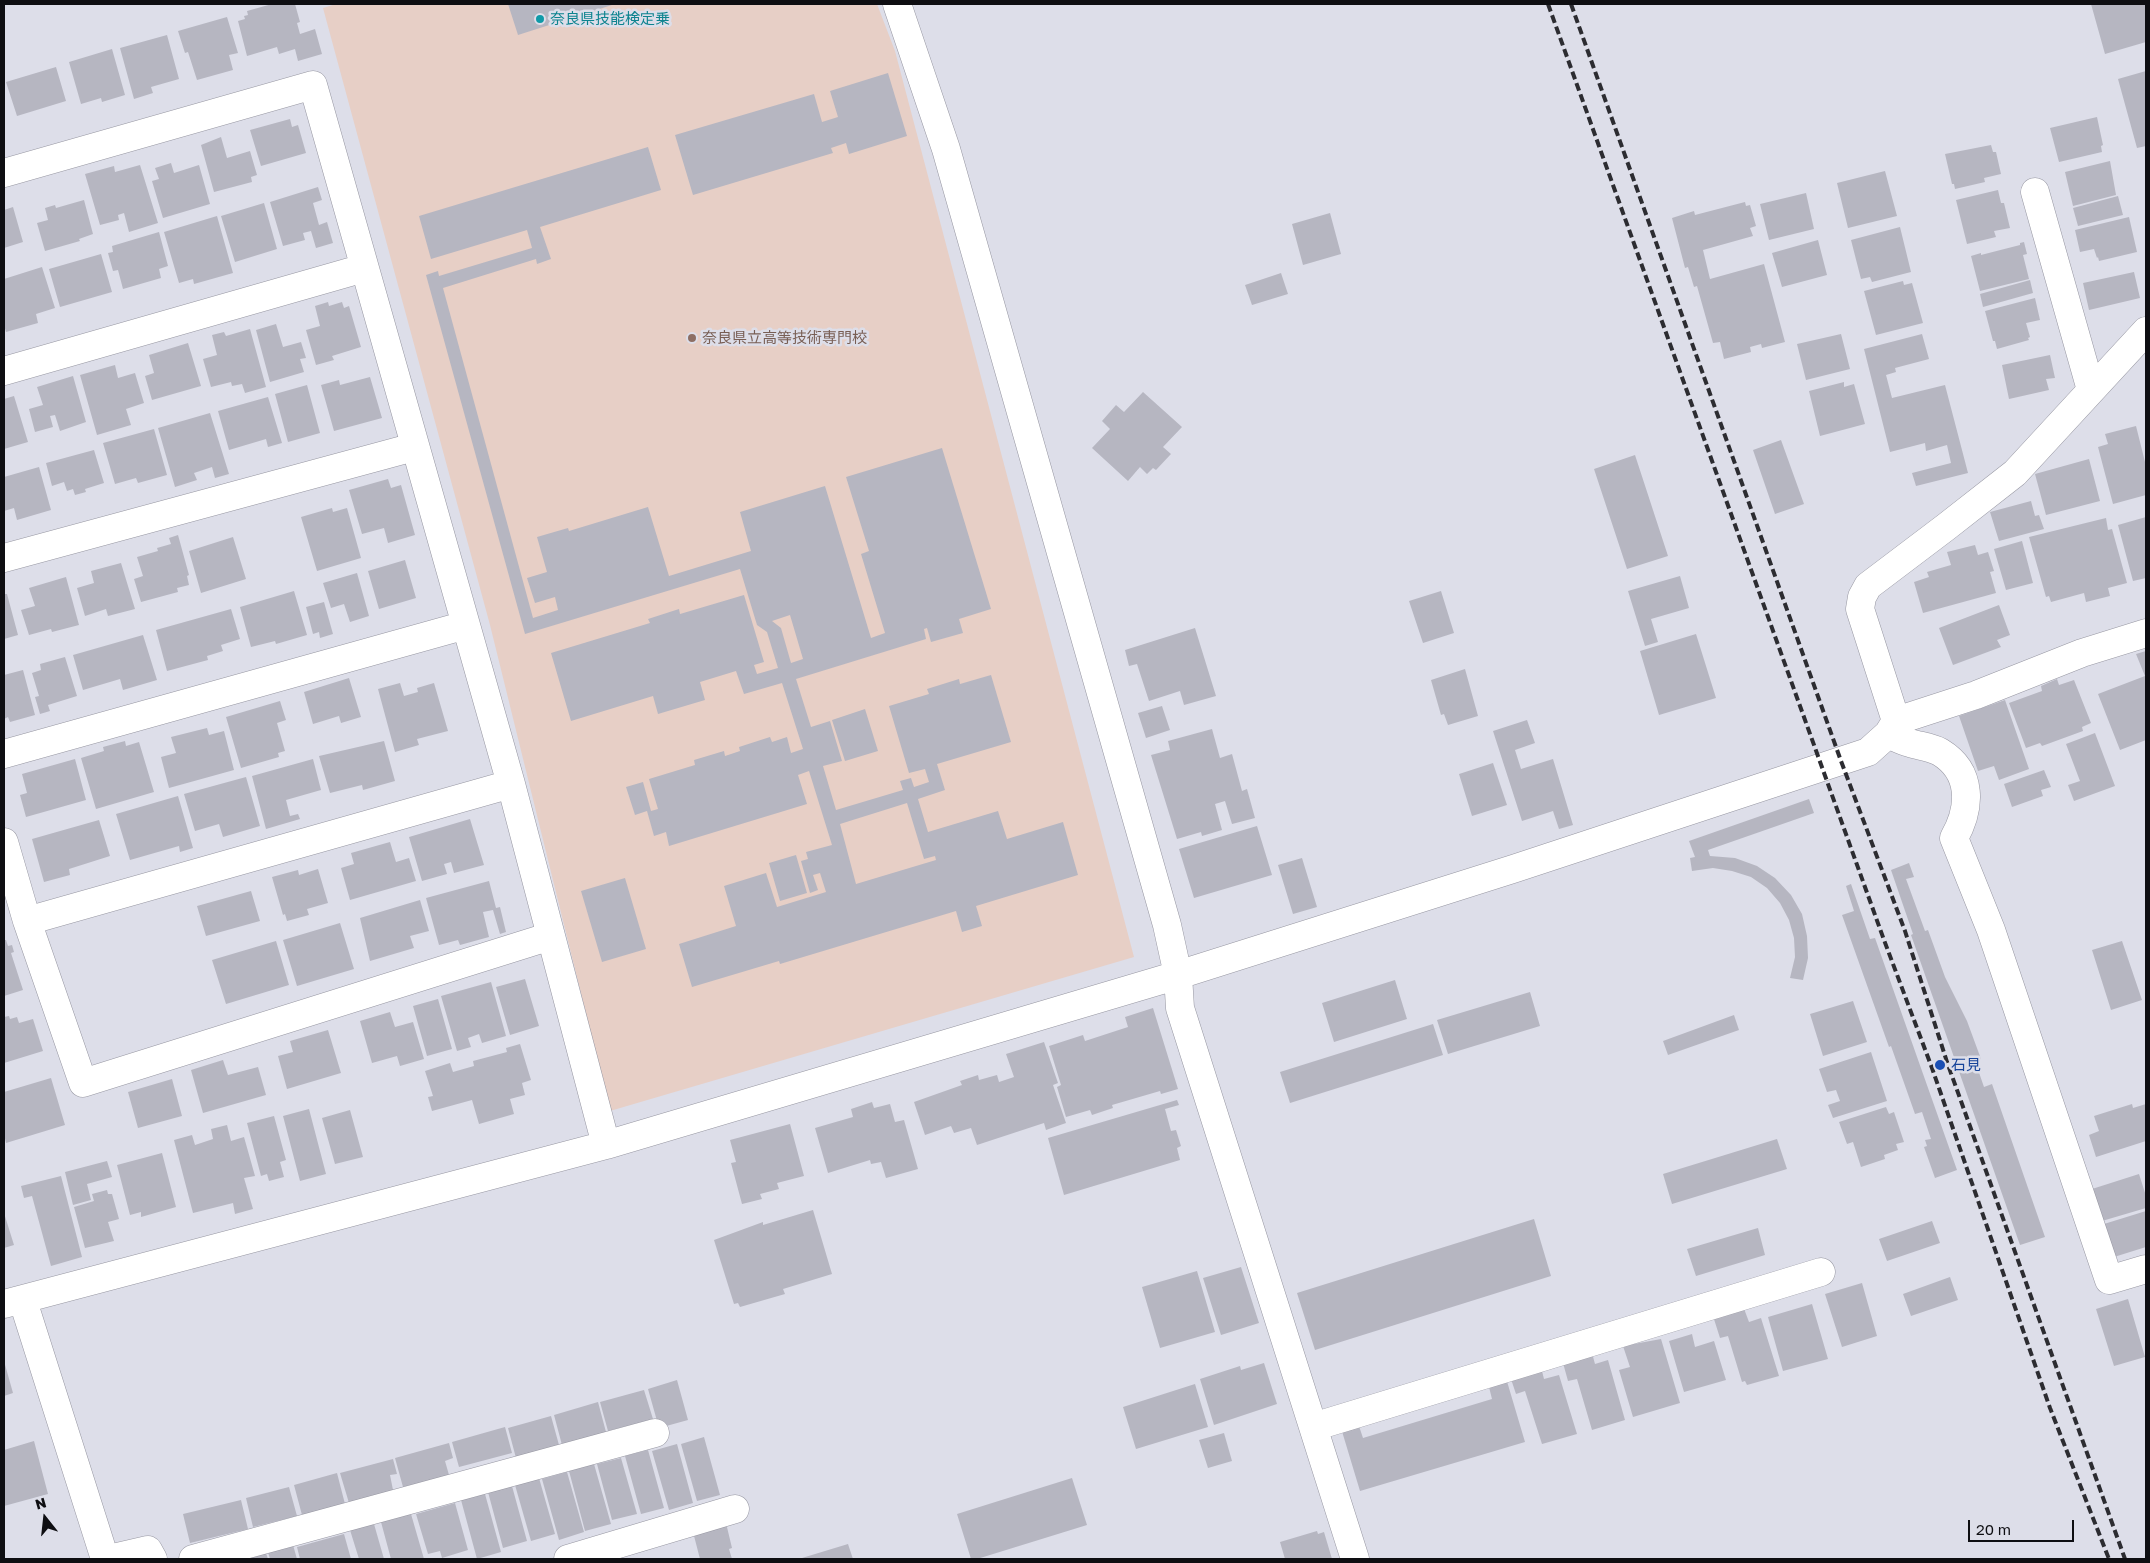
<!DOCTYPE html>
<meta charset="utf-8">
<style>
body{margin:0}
#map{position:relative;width:2150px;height:1563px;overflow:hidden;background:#dddee9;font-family:"Golos Text",sans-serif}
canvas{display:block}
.frame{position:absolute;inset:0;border:5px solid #0e0e12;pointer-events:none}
.north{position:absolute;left:20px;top:1493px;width:50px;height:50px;-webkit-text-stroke:4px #dddee9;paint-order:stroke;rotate:344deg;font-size:14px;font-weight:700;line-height:20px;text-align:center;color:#0e0e12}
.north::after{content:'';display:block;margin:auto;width:18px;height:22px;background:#0e0e12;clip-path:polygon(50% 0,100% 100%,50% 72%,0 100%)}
.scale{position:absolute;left:1968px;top:1520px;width:106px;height:22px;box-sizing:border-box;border:2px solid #0e0e12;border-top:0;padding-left:6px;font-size:15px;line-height:18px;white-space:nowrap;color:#0e0e12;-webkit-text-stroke:4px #dddee9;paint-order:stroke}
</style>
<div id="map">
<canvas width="2150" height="1563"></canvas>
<div class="frame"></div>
<div class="north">N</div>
<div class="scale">20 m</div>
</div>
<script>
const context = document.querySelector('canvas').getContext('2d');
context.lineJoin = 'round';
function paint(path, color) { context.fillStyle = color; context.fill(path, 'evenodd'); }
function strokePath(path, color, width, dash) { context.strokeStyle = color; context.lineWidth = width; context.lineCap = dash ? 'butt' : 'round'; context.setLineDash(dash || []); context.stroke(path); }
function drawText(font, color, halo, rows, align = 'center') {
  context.font = font + ' "Golos Text","Noto Sans JP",sans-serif'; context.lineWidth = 5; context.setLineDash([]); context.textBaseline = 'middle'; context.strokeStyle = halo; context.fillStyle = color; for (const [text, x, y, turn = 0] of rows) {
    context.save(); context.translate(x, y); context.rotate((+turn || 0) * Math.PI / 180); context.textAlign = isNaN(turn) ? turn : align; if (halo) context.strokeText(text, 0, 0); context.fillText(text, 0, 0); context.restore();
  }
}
const education = new Path2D(`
 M336 4H877L895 51 1134 957 610 1111 490 625 323 8Z`);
const building = new Path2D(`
 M272 4H295L300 22 297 23 300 34 315 29 322 54 298 61 295 49 279 54 277 47 247 56 238 21 245 19 244 16 248 15 247 11Z
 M508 4H615L518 35Z
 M2091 4H2146V42L2105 54Z
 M227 17 238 53 229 55 233 70 197 80 188 52 185 53 178 31Z
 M167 35 179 79 151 87 153 93 134 99 120 48Z
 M112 49 125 95 102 102 101 98 81 104 69 62Z
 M56 67 66 101 17 116 6 82Z
 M2146 71V146L2137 148 2118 79Z
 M888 73 907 136 849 154 846 143 831 148 833 153 693 195 675 135 814 94 822 122 838 117 830 91Z
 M2097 117 2103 145 2101 146 2102 152 2059 162 2050 128Z
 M290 119 292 127 298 125 306 153 261 166 250 130Z
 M221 137 227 158 250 151 257 175 251 177 252 182 214 192 201 145Z
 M1991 145 1993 152H1996L2001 174 1984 178 1985 182 1955 189 1954 184H1952L1945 154Z
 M648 147 661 190 540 227 551 259 537 264 536 259 443 288 533 618 558 610 555 597 535 603 527 578 547 572 537 537 568 528 569 531 648 507 669 576 751 551 740 512 825 486 871 638 885 633 861 554 869 551 846 477 942 448 991 609 959 619 963 633 931 642 927 628 924 629 926 639 796 679 811 727 830 721 842 761 823 766 836 810 903 790 900 781 911 778 914 787 929 782 925 769 909 773 889 706 929 694 927 689 959 679 960 684 991 675 1011 742 937 764 945 790 918 799 928 832 998 811 1007 839 1063 822 1078 875 976 906 982 926 962 932 956 911 780 964 779 961 692 987 679 944 736 926 724 886 766 873 777 907 826 892 820 873 813 875 818 890 810 893 801 861 808 859 806 852 832 845 809 771 798 775 807 804 669 846 666 832 654 836 647 811 635 815 626 787 643 782 651 811 658 809 649 779 695 765 694 760 724 751 725 756 740 751 739 747 770 737 772 742 787 737 791 753 803 749 782 683 744 694 736 671 700 682 705 700 658 714 653 696 571 721 551 653 650 623 648 619 679 609 680 614 744 595 764 662 754 665 757 674 778 668 767 632 757 625 740 569 525 634 426 275 438 271 439 276 532 248 527 230 431 259 419 216ZM790 615 803 659 791 663 781 628 772 621ZM907 803 924 859 935 856 936 860 856 884 840 824Z
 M2110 161 2116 195 2073 206 2065 172Z
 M171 163 174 173 199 165 210 204 163 218 152 181 159 179 155 168Z
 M140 165 158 223 129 232 124 213 118 215 119 220 100 225 85 174 114 166 115 172Z
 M1885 171 1897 216 1848 228 1837 183Z
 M318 187 322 200 313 203 319 225 327 222 333 243 316 248 311 231 303 233 305 240 283 246 270 202Z
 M1998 190 2001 203H2004L2010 228 1994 231 1996 237 1967 244 1956 200Z
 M1806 193 1814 229 1769 240 1760 204Z
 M2118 196 2123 215 2078 226 2073 208Z
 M84 200 93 234 79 239 80 241 45 251 37 223 48 220 45 208 55 205 56 208Z
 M1745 202 1746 206 1750 205 1756 226 1750 228 1753 236 1703 250 1710 279 1764 264 1785 342 1762 348 1761 344 1750 347 1751 352 1724 359 1720 342 1713 343 1697 286 1694 287 1688 267 1685 268 1672 218 1694 211 1695 215Z
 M264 203 277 249 235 262 221 216Z
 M13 207 23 242 4 248V210Z
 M1330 213 1341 254 1303 265 1292 224Z
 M217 216 233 273 194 284 193 279 179 283 164 232Z
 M2129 217 2137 252 2099 261 2098 257 2097 258 2094 249 2080 252 2075 230Z
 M1900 227 1911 272 1872 282 1870 277 1861 279 1851 240Z
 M159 232 168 266 159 269 161 278 123 289 118 270 113 271 108 253 113 252 112 246Z
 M1818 240 1827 275 1782 287 1772 253Z
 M2024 242 2027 254 2023 255 2029 279 1980 291 1971 256 1981 253V255L2020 245V243Z
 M101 254 112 292 60 307 49 269Z
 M42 267 55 308 36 314 38 323 6 332 4 325V279Z
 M2134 272 2140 298 2089 310 2083 283Z
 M1281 273 1288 294 1252 305 1245 285Z
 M2030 280 2033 293 1983 307 1980 294Z
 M1903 281 1904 285 1912 283 1923 323 1876 335 1864 291Z
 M2035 298 2040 320 2026 323 2030 337 2028 338 2029 340 1997 349 1995 341H1993L1985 311Z
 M328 302 329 306 342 302 344 308 349 306 361 347 332 356 334 360 316 365 306 330 320 326 315 306Z
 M276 324 283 347 301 342 306 358 300 359 304 372 270 382 256 330Z
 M250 329 266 387 245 393 242 384 232 386 231 382 211 387 203 359 217 355 212 335 224 332 226 336Z
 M1841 334 1850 369 1806 380 1797 344Z
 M1922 334 1929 359 1895 368 1896 372 1886 375 1892 398 1945 385 1968 473 1916 486 1912 473 1951 463 1947 445 1926 451 1925 443 1890 452 1864 349Z
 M188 343 201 386 152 400 145 376 154 373 149 355Z
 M2050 355 2055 378 2046 379 2049 390 2009 399 2002 365Z
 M115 365 118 378 135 373 144 403 126 409 131 425 97 435 80 375Z
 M73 376 86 422 60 431 55 415 50 416 53 427 35 432 29 409 43 405 37 387Z
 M370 377 382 418 334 431 321 385 339 380 340 385Z
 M1844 382V387L1854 384 1865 424 1820 436 1809 391Z
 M307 385 320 433 288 442 275 394Z
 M1143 392 1182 427 1163 447 1171 454 1156 470 1153 468 1147 474 1140 467 1128 481 1092 448 1110 429 1102 421 1116 405 1124 412Z
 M14 396 28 442 4 449V399Z
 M268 397 282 443 268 447 266 439 229 450 218 411Z
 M210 413 229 474 215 478 212 467 194 473 197 480 175 487 158 428Z
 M2136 426 2146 466V495L2113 504 2098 447 2108 444 2105 434Z
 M154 429 167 475 138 483 136 478 115 484 103 443Z
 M1781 440 1804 504 1775 514 1753 450Z
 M94 450 104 483 85 489 86 492 75 495 73 489 67 491 64 482 52 486 46 463Z
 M1635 455 1668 556 1627 569 1594 469Z
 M2089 459 2100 501 2046 515 2035 474Z
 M39 467 51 510 17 520 14 508 4 511V477Z
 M388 479 391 488 401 485 415 535 388 543 384 528 362 534 349 490Z
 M2031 501 2035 516 2039 515 2044 529 1999 541 1990 512Z
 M332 508 333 512 347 508 361 558 317 571 301 517Z
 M2146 517V578L2133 581 2118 525Z
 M2106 518 2108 530 2112 529 2127 583 2108 588 2110 596 2086 602 2084 593 2051 602 2049 596 2046 597 2029 537Z
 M178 535 189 575 187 576 189 585 177 588 178 592 141 602 134 579 143 576 137 557 158 551 157 548 171 544 169 538Z
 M233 537 246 579 201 593 189 551Z
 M2022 541 2033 583 2006 590 1994 549Z
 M1975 545 1978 555 1988 552 1994 571 1990 572 1996 593 1923 613 1914 582 1929 577 1927 572 1951 565 1947 552Z
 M405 560 416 598 379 609 368 571Z
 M121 563 135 609 108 616 106 609 85 616 77 588 94 583 91 571Z
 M357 573 369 616 350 622 344 604 331 608 323 583Z
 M1680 576 1689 608 1651 619 1658 642 1645 646 1628 591Z
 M66 577 79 625 52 632 51 629 29 635 21 610 35 606 29 588Z
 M294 591 307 635 276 644 275 641 251 647 240 607Z
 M1441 591 1454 633 1423 643 1409 601Z
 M4 594H7L18 635 4 639Z
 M324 602 333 634 320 638 319 632 313 634 306 607Z
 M1999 605 2010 635 1997 640 2001 647 1953 665 1939 628Z
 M231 609 240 639 221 645 223 651 207 656 208 660 167 671 156 630Z
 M1195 628 1216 696 1184 705 1180 691 1149 701 1137 664 1129 666 1125 650Z
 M1696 634 1716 698 1659 715 1640 651Z
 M143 635 157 680 123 690 120 679 83 690 73 655Z
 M2146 651V740L2120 750 2098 694 2145 676 2136 654Z
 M65 657 77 696 48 705 50 711 40 714 35 697 39 696 32 673 41 670 40 664Z
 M1465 669 1478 716 1448 725 1444 714 1441 715 1431 680Z
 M23 670 35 715 10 722 8 717 4 719V675Z
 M349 678 361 717 341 723 339 716 313 724 304 692Z
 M2057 679 2059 685 2074 680 2091 723 2082 727 2083 731 2042 746 2040 743 2026 748 2009 703 2042 691 2041 686Z
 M400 683 404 696 418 692 417 688 434 683 448 731 417 739 419 745 395 752 378 689Z
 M2005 700 2029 769 1999 780 1994 766 1978 771 1959 716Z
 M280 701 286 720 277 723 285 751 278 753 279 757 241 768 226 717Z
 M1162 706 1170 730 1146 738 1138 713Z
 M865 709 878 751 845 761 832 720Z
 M1527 720 1535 743 1515 750 1521 769 1553 759 1573 825 1559 829 1553 811 1522 821 1493 731Z
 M207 728 209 735 224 731 234 770 169 788 161 757 176 753 171 737Z
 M1212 729 1220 758 1232 754 1242 791 1247 789 1255 818 1232 824 1225 801 1215 804 1222 830 1202 836 1201 832 1177 839 1151 755 1170 750 1168 741Z
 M2095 733 2115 786 2074 801 2068 785 2080 781 2066 744Z
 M125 741 126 746 139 742 154 792 96 809 81 758 104 751 103 747Z
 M384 741 395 781 363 790 362 785 330 793 319 756Z
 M75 759 86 800 26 817 20 795 27 793 22 774Z
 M313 759 321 790 286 800 290 816 298 814 300 819 266 829 252 776Z
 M1493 763 1507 805 1472 816 1459 774Z
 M2044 770 2051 787 2041 790 2043 796 2012 807 2004 784Z
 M246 777 260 826 223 837 219 824 195 831 184 794Z
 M178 796 193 848 180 852 179 846 130 860 116 814Z
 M1809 799 1814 813 1708 850 1710 856 1735 858 1757 866 1775 878 1791 895 1802 914 1807 936 1808 958 1803 980 1790 978 1795 957 1794 938 1789 920 1780 903 1767 888 1751 877 1732 871 1713 868 1692 871 1690 858 1695 857 1689 841Z
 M470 819 484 865 454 873 451 862 444 864 447 874 422 881 409 837Z
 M99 820 110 856 69 869 70 875 44 882 32 839Z
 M1257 826 1272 875 1194 898 1179 849Z
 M390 842 396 862 409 858 416 881 350 900 341 868 354 864 351 853Z
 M796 855 807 893 780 901 769 863Z
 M1302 858 1317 907 1293 914 1278 865Z
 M1909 863 1914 877 1906 879 1925 931 1928 930 1945 977 1967 1021 1981 1059 1975 1061 1984 1087 1992 1084 2045 1237 2020 1245 1911 935 1913 934 1891 870Z
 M318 869 328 903 307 909 309 915 287 921 285 914 283 915 272 877 298 870 299 875Z
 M625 878 646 949 602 962 581 891Z
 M489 881 496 908 500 907 506 932 500 934 493 910 483 912 489 937 460 945 458 940 439 945 426 898Z
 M1851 884 1870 939 1875 938 1957 1170 1935 1178 1924 1147 1927 1146 1925 1140 1931 1139 1922 1112 1915 1114 1891 1046 1889 1047 1842 915 1854 911 1846 886Z
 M251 891 260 921 206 936 197 906Z
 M420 900 429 931 410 936 414 948 370 961 360 918Z
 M340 923 354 969 297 986 283 940Z
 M4 940H6L8 946 12 945 14 952 11 953 23 990 4 996Z
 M276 941 289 985 226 1004 212 960Z
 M2122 941 2142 1000 2111 1010 2092 950Z
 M525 979 539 1026 510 1035 496 987Z
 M1395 980 1407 1019 1334 1042 1322 1003Z
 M491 982 506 1036 482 1043 479 1034 468 1038 471 1047 457 1051 441 996Z
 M1530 992 1540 1026 1448 1054 1437 1020Z
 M438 999 452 1049 427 1056 413 1006Z
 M1853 1001 1867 1042 1823 1056 1810 1014Z
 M1153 1008 1178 1089 1161 1094 1160 1091 1112 1105 1113 1108 1092 1115 1090 1110 1066 1117 1057 1087 1061 1085 1049 1046 1083 1035 1085 1041 1128 1027 1125 1017Z
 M390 1012 395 1027 413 1022 424 1059 400 1066 397 1056 372 1063 360 1021Z
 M1734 1015 1739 1030 1668 1055 1663 1041Z
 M9 1016 10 1019 17 1017 19 1023 33 1019 43 1051 4 1063V1017Z
 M1433 1024 1443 1055 1290 1103 1280 1072Z
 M328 1030 341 1073 287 1089 278 1056 293 1052 290 1041Z
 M1044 1042 1058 1083 1053 1085 1066 1123 1046 1130 1044 1123 977 1145 971 1128 954 1133 951 1126 925 1135 914 1102 962 1085 960 1081 978 1075 979 1080 997 1075 999 1082 1014 1077 1006 1054Z
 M520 1044 531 1080 522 1083 525 1095 510 1099 514 1114 479 1124 472 1100 432 1111 428 1097 433 1096 425 1071 450 1063 453 1072 474 1066 473 1061 507 1052 506 1048Z
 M1871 1052 1887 1101 1833 1118 1828 1105 1840 1101 1836 1090 1827 1092 1819 1069Z
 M223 1060 228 1075 258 1067 266 1095 203 1113 191 1070Z
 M51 1078 65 1125 6 1143 4 1134V1092Z
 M172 1079 182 1116 138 1128 128 1092Z
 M1177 1100 1179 1105 1165 1109 1171 1131 1176 1130 1181 1146 1177 1148 1180 1160 1064 1195 1048 1138Z
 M872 1102 874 1108 890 1104 895 1122 904 1120 918 1169 886 1178 881 1162 871 1164 870 1160 828 1173 815 1128 853 1117 851 1109Z
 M2132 1104 2133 1108 2146 1104V1141L2096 1157 2089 1135 2099 1131 2094 1116Z
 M1886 1107 1889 1114 1894 1112 1904 1142 1896 1144 1898 1150 1884 1155 1885 1159 1861 1167 1853 1142 1847 1144 1839 1122Z
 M309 1109 326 1174 300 1181 283 1116Z
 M350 1110 363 1157 335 1164 322 1118Z
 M274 1116 286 1160 280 1162 284 1177 269 1181 267 1174 261 1176 247 1123Z
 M790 1124 804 1176 777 1183 779 1189 760 1194 762 1199 742 1204 731 1163 736 1162 730 1140Z
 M227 1125 231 1141 244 1137 255 1176 244 1178 253 1209 235 1214 233 1203 193 1213 174 1140 192 1135 195 1145 213 1139 211 1129Z
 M1777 1139 1787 1169 1672 1204 1663 1174Z
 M162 1153 176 1207 141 1217V1212L130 1215 117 1165Z
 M107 1161 112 1177 87 1184 91 1200 73 1205 65 1172Z
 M2139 1174 2146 1196V1208L2102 1221 2092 1189Z
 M61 1176 82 1257 51 1266 32 1196 24 1198 21 1186Z
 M107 1190 108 1194H112L119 1219 108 1222 114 1241 85 1248 74 1207 94 1201 92 1194Z
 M813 1210 832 1274 783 1289 785 1294 740 1307 738 1303 734 1304 714 1240 763 1222V1225Z
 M2146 1211V1247L2114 1257 2104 1224Z
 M4 1213 14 1245 4 1248Z
 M1534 1219 1551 1276 1315 1350 1297 1293Z
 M1932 1221 1940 1243 1887 1261 1879 1239Z
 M1758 1228 1765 1255 1696 1276 1687 1249Z
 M1241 1267 1259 1323 1221 1335 1203 1278Z
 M1197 1271 1215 1332 1160 1348 1142 1287Z
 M1950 1277 1958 1300 1911 1316 1903 1294Z
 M1862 1283 1877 1336 1842 1347 1825 1294Z
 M2128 1299 2145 1357 2114 1366 2096 1309Z
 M1812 1304 1828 1359 1783 1371 1768 1317Z
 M1743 1306 1749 1322 1761 1318 1779 1376 1747 1385 1745 1381 1742 1382 1728 1336 1720 1338 1713 1316Z
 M1692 1334 1695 1347 1714 1341 1726 1380 1684 1392 1669 1341Z
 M1661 1339 1680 1403 1633 1417 1619 1370 1630 1367 1623 1346Z
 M1592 1353 1595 1364 1608 1360 1625 1420 1592 1430 1577 1379 1568 1381 1563 1363Z
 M4 1361 13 1393 4 1396Z
 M1264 1363 1277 1404 1214 1425 1200 1379 1240 1366 1241 1370Z
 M1541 1367 1544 1379 1559 1375 1577 1434 1542 1444 1525 1391 1516 1394 1510 1376Z
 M1506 1378 1525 1442 1360 1491 1341 1428 1358 1423 1363 1438 1492 1399 1488 1383Z
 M677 1380 688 1420 659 1428 648 1389Z
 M1195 1384 1208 1427 1136 1449 1123 1407Z
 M644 1390 653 1419 608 1431 600 1402Z
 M598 1402 606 1432 562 1445 554 1415Z
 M551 1416 559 1445 516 1458 508 1428Z
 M505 1427 512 1453 459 1467 452 1442Z
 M1224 1433 1232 1461 1208 1468 1199 1440Z
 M704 1437 720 1495 697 1501 681 1444Z
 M34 1441 48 1494 4 1506V1450Z
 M449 1443 453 1458 445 1461 449 1475 403 1487 395 1458Z
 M677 1444 693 1503 669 1510 652 1451Z
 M648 1450 664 1508 641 1514 625 1456Z
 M621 1458 637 1514 612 1520 597 1464Z
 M393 1459 397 1474 390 1475 393 1490 349 1503 340 1473Z
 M594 1464 611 1524 585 1531 569 1471Z
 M567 1472 584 1532 559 1540 542 1479Z
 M337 1473 345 1504 302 1515 294 1485Z
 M539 1478 555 1534 531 1541 515 1485Z
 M1072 1478 1087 1525 977 1559H971L957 1514Z
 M512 1486 527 1541 503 1548 488 1492Z
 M289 1487 297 1516 253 1527 246 1498Z
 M485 1494 501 1552 477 1559 461 1500Z
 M241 1500 248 1529 190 1543 183 1514Z
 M455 1503 468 1550 442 1558 440 1551 428 1554 416 1514Z
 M411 1514 424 1559H391L381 1522Z
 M726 1523 732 1548 729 1549 732 1559H700L693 1532Z
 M374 1524 384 1559H359L350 1530Z
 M1317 1531 1318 1534 1324 1532 1332 1559H1285L1280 1542Z
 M344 1534 351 1559H300L297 1547Z
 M848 1544 853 1559H803L802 1558Z
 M293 1545 297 1559H270L268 1552Z
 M266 1553 268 1559H246Z`);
const minor = new Path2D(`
 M897 4 946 149 1167 925 1178 975 1180 1008 1355 1559
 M4 173 313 85 511 784 606 1145
 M2035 192 2091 390
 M4 371 364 268
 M4 558 414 447
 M1896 721 1976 695 2082 653 2146 633
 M1888 734C1895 737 1902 741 1910 743 1919 746 1931 747 1940 752 1973 772 1971 808 1954 838L1991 930 2109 1280 2146 1269
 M4 754 466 625
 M4 842 27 921 83 1083 551 936
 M27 921 511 784
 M23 1301 105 1559
 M4 1304 606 1145 1178 975 1513 869 1868 752 1888 734 1896 721 1860 609 1862 597 1868 586 1946 527 2015 473 2146 331
 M1313 1427 1821 1272
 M109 1559 148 1550 153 1559
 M193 1559 655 1433
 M568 1559 735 1509`);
const rail = new Path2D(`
 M1548 4 1884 940 1932 1068 2050 1408 2109 1559
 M1571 4 1841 761 1905 931 1947 1062 2125 1559`);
const markers = [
 [540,19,5,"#0f9aa8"],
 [692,338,5,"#8d6e63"],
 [1940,1065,6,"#1a4fb4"]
];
const cultureNames = [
 ["奈良県技能検定乗",550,19]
];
const educationNames = [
 ["奈良県立高等技術専門校",702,338]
];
const transitNames = [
 ["石見",1951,1065]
];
paint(education, '#e7cfc6');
paint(building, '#b6b6c1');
strokePath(minor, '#9797a2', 29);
strokePath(minor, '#fff', 28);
strokePath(rail, '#2c2c31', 4, [8, 4]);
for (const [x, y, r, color] of markers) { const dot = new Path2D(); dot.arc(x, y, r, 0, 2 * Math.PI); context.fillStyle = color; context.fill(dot); strokePath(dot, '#dddee9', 2); }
drawText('15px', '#0d838f', '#dddee9', cultureNames, 'left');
drawText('15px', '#785e54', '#dddee9', educationNames, 'left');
drawText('15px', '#164399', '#dddee9', transitNames, 'left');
</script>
